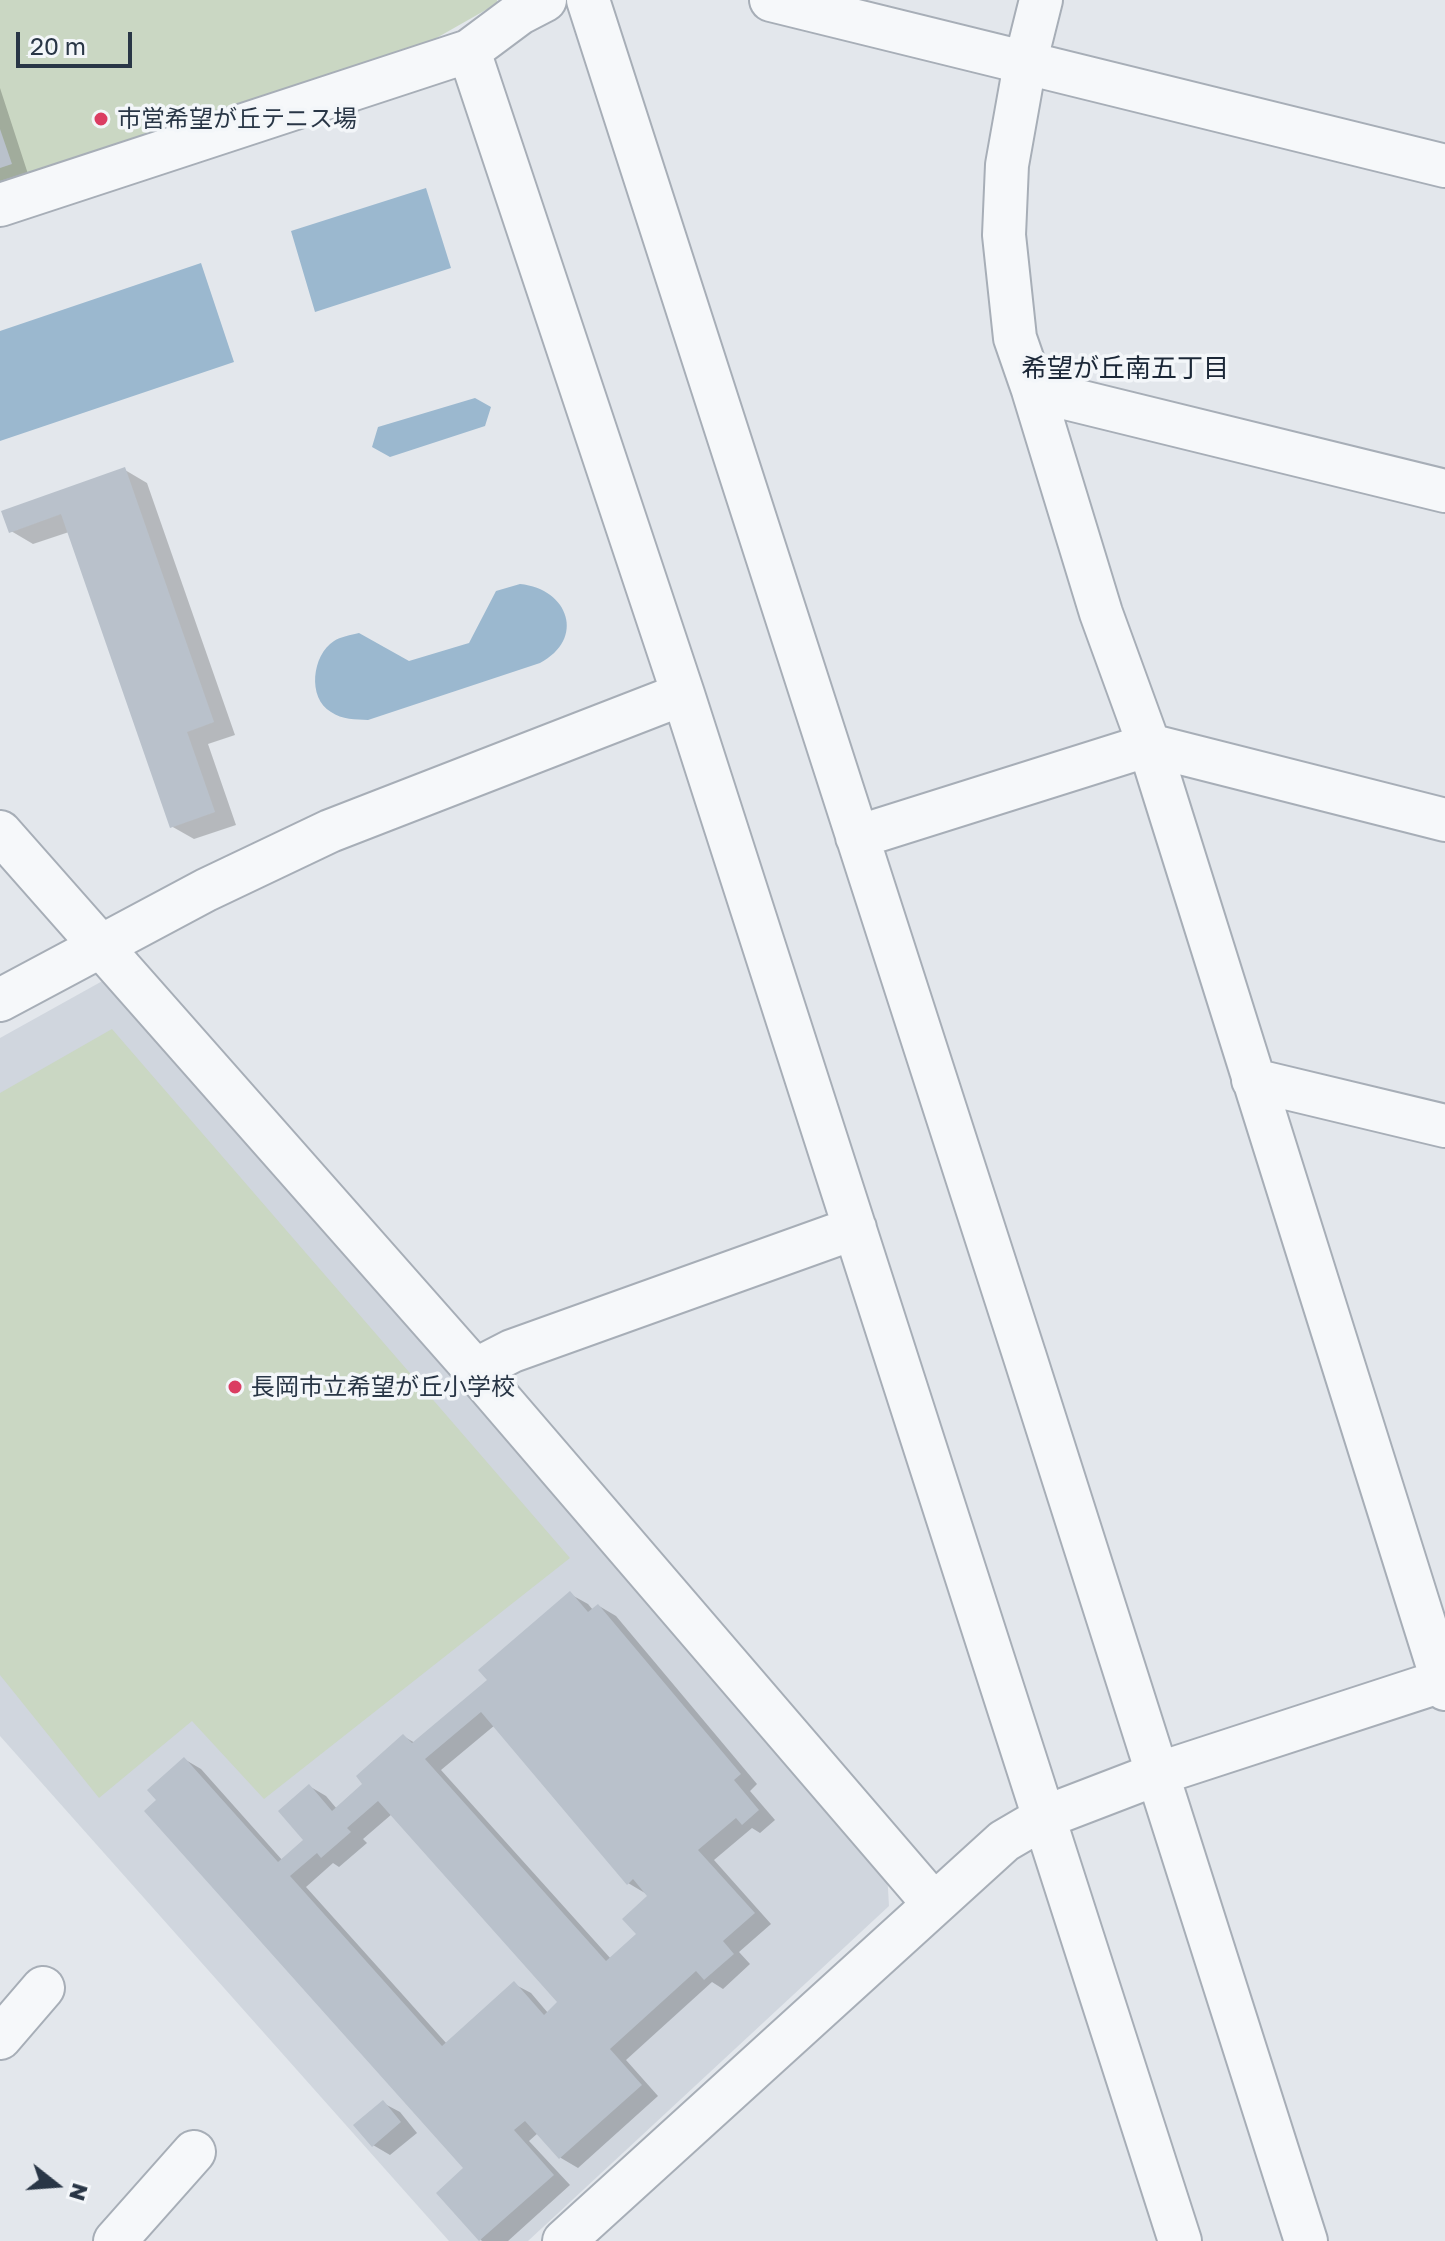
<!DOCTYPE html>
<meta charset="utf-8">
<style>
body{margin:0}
#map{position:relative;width:1445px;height:2241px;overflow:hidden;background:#e3e7ec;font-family:"Golos Text",sans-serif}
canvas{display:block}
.north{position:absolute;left:16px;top:2145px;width:80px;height:80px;-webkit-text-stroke:6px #f3f6f9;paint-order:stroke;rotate:107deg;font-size:22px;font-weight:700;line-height:32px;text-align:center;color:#293646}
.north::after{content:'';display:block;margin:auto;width:28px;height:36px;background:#293646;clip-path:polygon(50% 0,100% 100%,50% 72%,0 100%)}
.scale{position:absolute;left:16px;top:32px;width:116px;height:36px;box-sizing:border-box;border:4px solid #293646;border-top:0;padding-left:10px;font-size:24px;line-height:28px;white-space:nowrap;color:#293646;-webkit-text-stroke:6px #f3f6f9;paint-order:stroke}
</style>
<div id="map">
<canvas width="1445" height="2241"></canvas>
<div class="north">N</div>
<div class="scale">20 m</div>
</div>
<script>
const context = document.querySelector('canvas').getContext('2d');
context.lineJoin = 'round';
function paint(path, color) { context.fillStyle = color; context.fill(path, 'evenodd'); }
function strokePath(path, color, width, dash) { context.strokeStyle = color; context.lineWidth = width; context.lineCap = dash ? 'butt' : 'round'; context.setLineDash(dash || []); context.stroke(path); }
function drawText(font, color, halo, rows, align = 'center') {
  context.font = font + ' "Golos Text","Noto Sans JP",sans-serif'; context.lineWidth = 7; context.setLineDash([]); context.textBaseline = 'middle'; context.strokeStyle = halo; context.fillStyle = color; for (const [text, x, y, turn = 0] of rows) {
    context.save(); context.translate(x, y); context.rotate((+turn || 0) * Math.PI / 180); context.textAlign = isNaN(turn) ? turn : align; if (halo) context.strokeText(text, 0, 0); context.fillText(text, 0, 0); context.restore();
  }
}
const built = new Path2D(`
 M115 974 887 1872 889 1906 528 2241H449L0 1736V1038Z`);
const green = new Path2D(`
 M0 0H497L498 3 403 57 0 181Z
 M112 1029 570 1558 264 1799 192 1721 99 1798 0 1675V1093Z`);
const water = new Path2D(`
 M426 188 451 268 315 312 291 231Z
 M201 263 234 362 0 441V331Z
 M475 398 491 407 485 426 390 457 372 447 378 427Z
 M520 584C569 589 586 639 540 663L368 720C356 719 342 720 331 712 307 698 312 655 334 641 340 637 351 635 359 633L409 661 469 643 496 591Z`);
const shadow = new Path2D(`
 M0 88 28 174 0 183Z
 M125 470 147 483 235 735 208 744 236 825 194 839 171 826 69 532 33 544 11 531Z
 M570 1594 588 1604 593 1610 599 1606 616 1616 757 1784 750 1791 775 1820 760 1833 752 1828 714 1860 771 1924 739 1952 750 1964 723 1989 712 1982 626 2060 658 2096 578 2168 561 2158 538 2133 529 2141 570 2185 508 2241H482L438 2193 466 2168 159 1801 184 1759 201 1769 283 1861 306 1840 309 1786 326 1796 337 1809 365 1784 403 1736 415 1743 489 1680ZM495 1725 628 1883 650 1896 639 1934 611 1959 441 1770ZM392 1814 560 2003 548 2013 531 1993 514 1984 447 2044 306 1887 333 1863 339 1867 367 1843 363 1839Z
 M383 2103 400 2112 417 2133 390 2155 373 2145Z`);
const building = new Path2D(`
 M0 129 12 164 0 168Z
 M125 467 214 722 187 732 215 812 170 828 61 514 9 533 1 511Z
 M570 1591 588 1612 598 1604 741 1774 734 1780 759 1810 742 1825 736 1818 698 1850 755 1913 723 1941 734 1954 704 1980 696 1971 610 2049 642 2085 559 2159 525 2121 514 2130 554 2175 479 2241 436 2193 463 2168 144 1811 156 1800 147 1790 184 1757 278 1862 303 1840 278 1811 309 1784 332 1811 362 1784 356 1776 403 1734 412 1743 487 1680 478 1670ZM481 1712 627 1885 633 1879 647 1896 622 1919 636 1934 606 1961 425 1759ZM378 1801 557 2002 544 2015 514 1981 442 2046 290 1876 317 1853 321 1858 351 1832 347 1828Z
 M383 2100 401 2122 372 2147 353 2125Z`);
const minor = new Path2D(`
 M588 0 1024 1354 1306 2241
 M771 0 1445 166
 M1041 0 1025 64 1007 165 1004 235 1015 338 1033 390 1101 613 1149 745 1445 1689
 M469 51 683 694 1180 2241
 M0 205 469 51 520 13 545 0
 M1033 390 1445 491
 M0 832 475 1370 934 1904
 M857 837 1149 745 1445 820
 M0 1000 206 890 330 831 683 694
 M1253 1080 1445 1126
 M475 1370 512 1351 855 1228
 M0 2038 43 1988
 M115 2241 194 2152
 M564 2241 1004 1841 1045 1817 1157 1774 1445 1680`);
const markers = [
 [101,119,8,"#db3d62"],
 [235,1387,8,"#db3d62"]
];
const poiNames = [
 ["市営希望が丘テニス場",117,119],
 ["長岡市立希望が丘小学校",251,1387]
];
const neighbourhoodNames = [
 ["希望が丘南五丁目",1125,369]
];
paint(built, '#d0d6de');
paint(green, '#cad7c3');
paint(water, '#9bb8cf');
paint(shadow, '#0003');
paint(building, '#b9c1cb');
strokePath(minor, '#a7aeb7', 46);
strokePath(minor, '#f6f8fa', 42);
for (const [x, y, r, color] of markers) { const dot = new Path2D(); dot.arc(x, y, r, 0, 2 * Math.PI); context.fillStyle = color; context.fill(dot); strokePath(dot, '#f3f6f9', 3); }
drawText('24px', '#293646', '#f3f6f9', poiNames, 'left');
drawText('26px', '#1b2737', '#f3f6f9', neighbourhoodNames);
</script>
